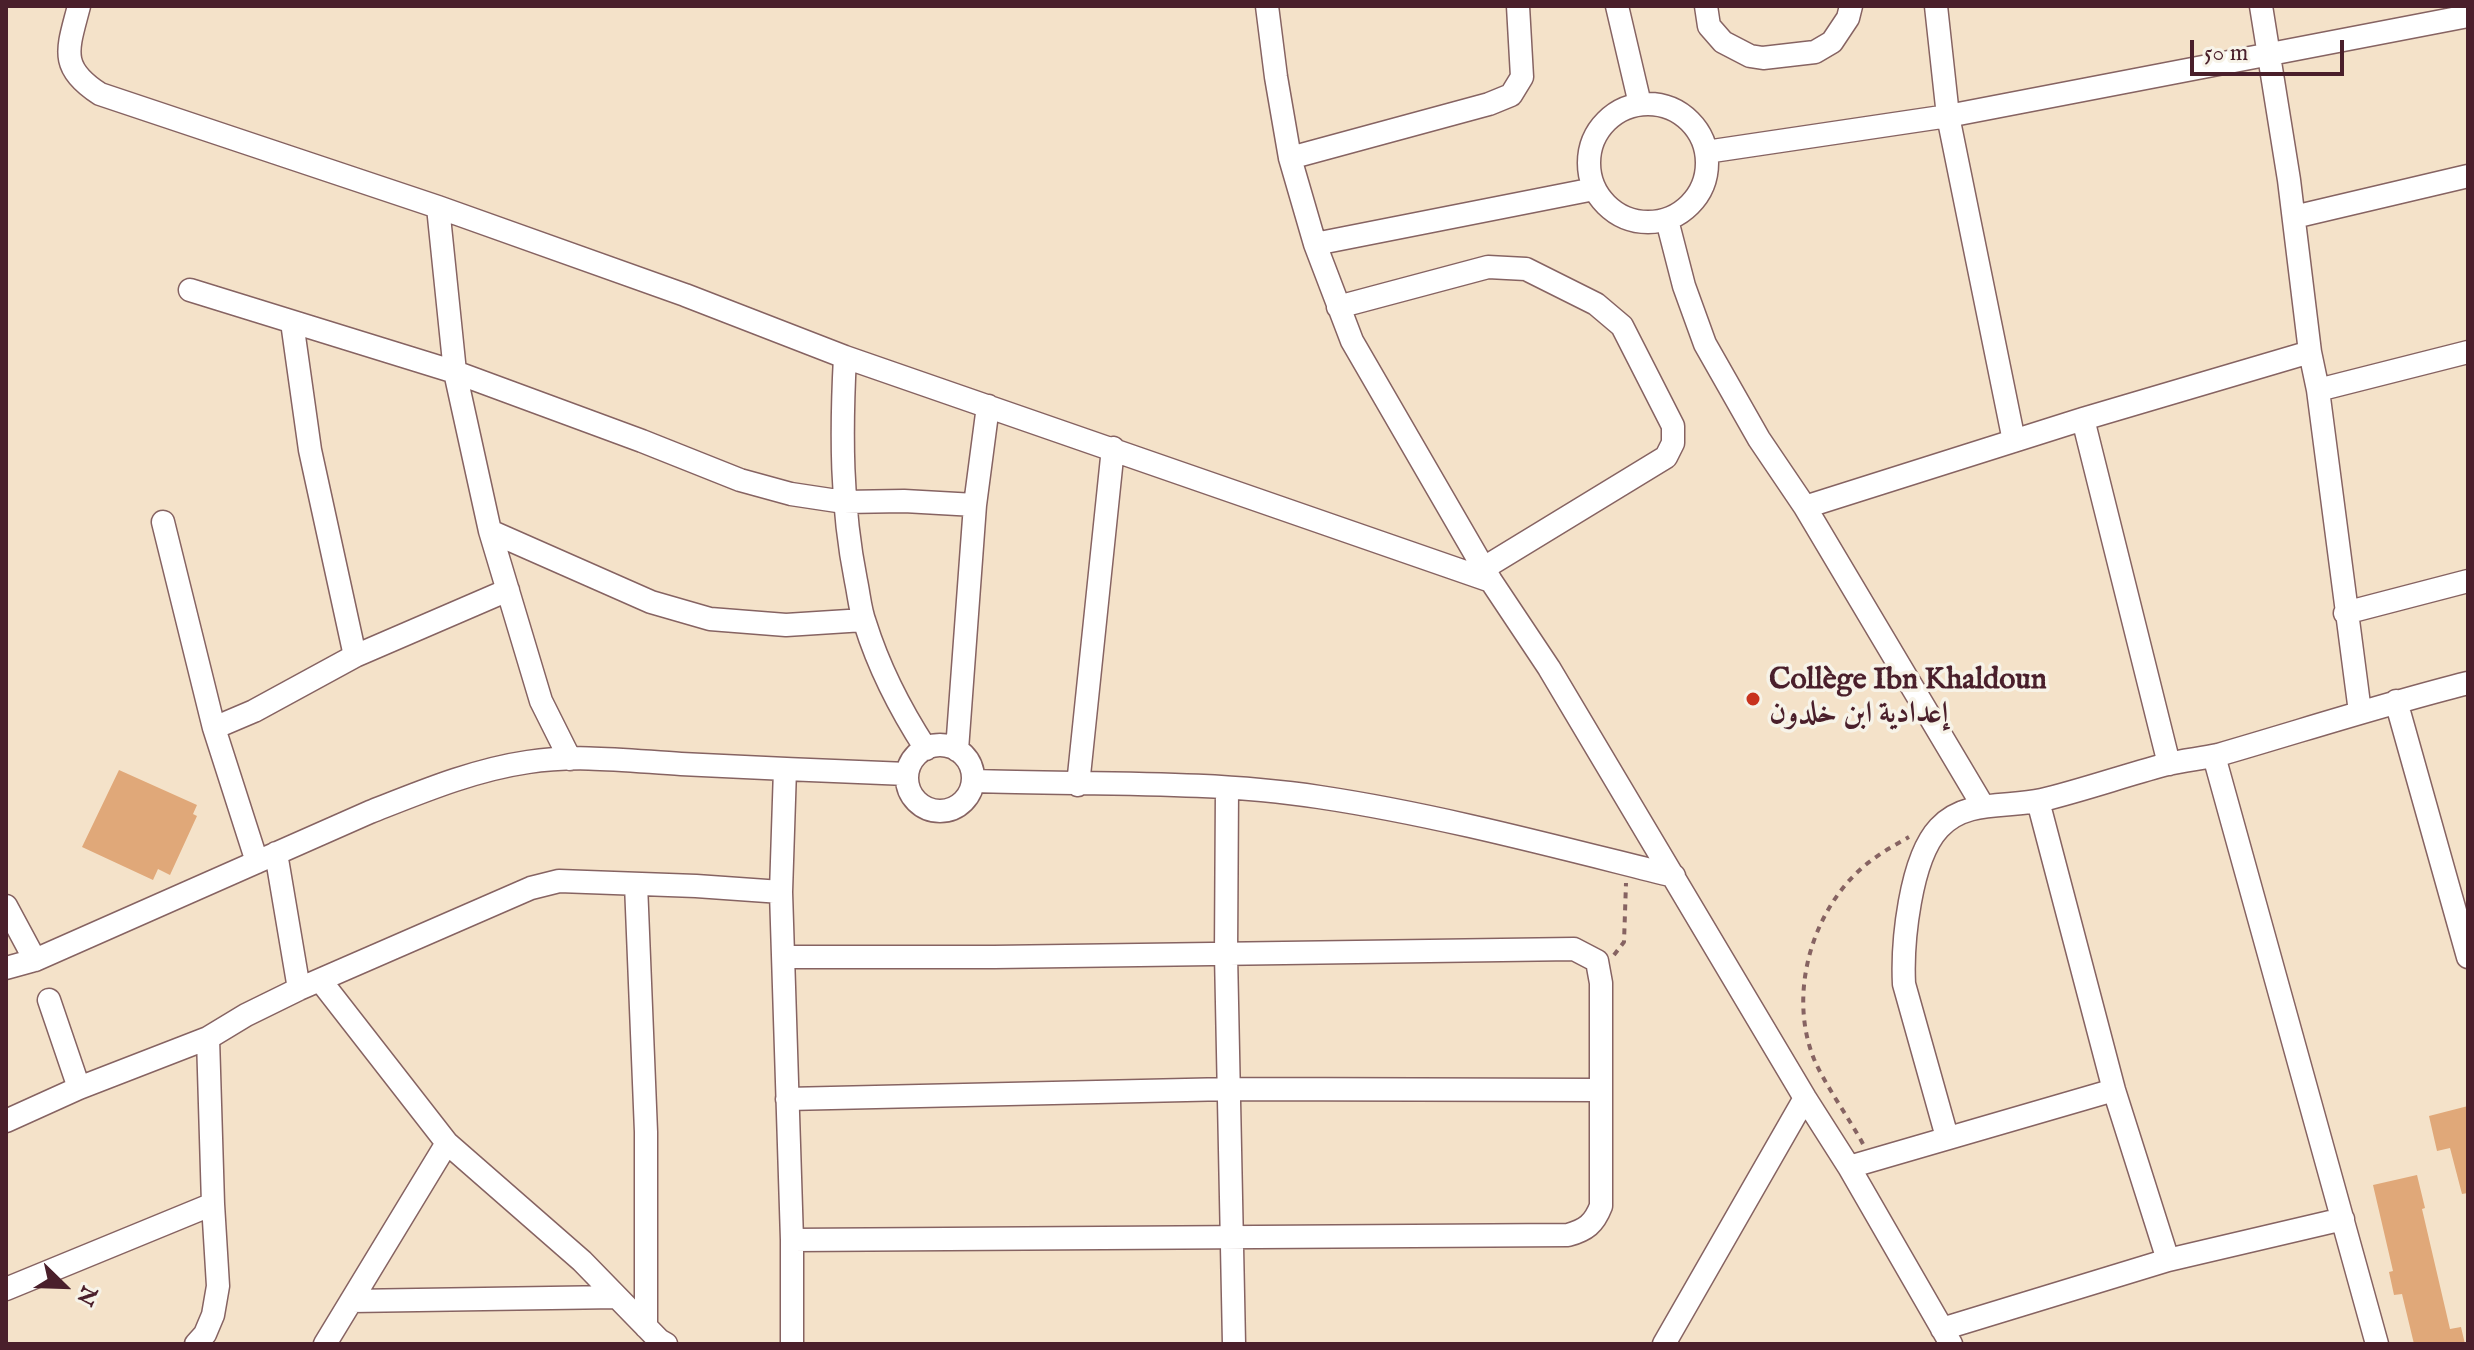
<!DOCTYPE html>
<meta charset="utf-8">
<style>
body{margin:0}
#map{position:relative;width:2474px;height:1350px;overflow:hidden;background:#f4e2c9;font-family:"IM FELL English",serif}
canvas{display:block}
.frame{position:absolute;inset:0;border:8px solid #4a1f2b;pointer-events:none}
.north{position:absolute;left:24px;top:1246px;width:80px;height:80px;-webkit-text-stroke:6px #f7f3e8;paint-order:stroke;rotate:113deg;font-size:22px;font-weight:700;line-height:32px;text-align:center;color:#4a1f2b}
.north::after{content:'';display:block;margin:auto;width:28px;height:36px;background:#4a1f2b;clip-path:polygon(50% 0,100% 100%,50% 72%,0 100%)}
.scale{position:absolute;left:2190px;top:40px;width:154px;height:36px;box-sizing:border-box;border:4px solid #4a1f2b;border-top:0;padding-left:10px;font-size:24px;line-height:28px;white-space:nowrap;color:#4a1f2b;-webkit-text-stroke:6px #f7f3e8;paint-order:stroke}
</style>
<div id="map">
<canvas width="2474" height="1350"></canvas>
<div class="frame"></div>
<div class="north">N</div>
<div class="scale">50 m</div>
</div>
<script>
const context = document.querySelector('canvas').getContext('2d');
context.lineJoin = 'round';
function paint(path, color) { context.fillStyle = color; context.fill(path, 'evenodd'); }
function strokePath(path, color, width, dash) { context.strokeStyle = color; context.lineWidth = width; context.lineCap = dash ? 'butt' : 'round'; context.setLineDash(dash || []); context.stroke(path); }
function drawText(font, color, halo, rows, align = 'center') {
  context.font = font + ' "IM FELL English",Amiri,serif'; context.lineWidth = 7; context.setLineDash([]); context.textBaseline = 'middle'; context.strokeStyle = halo; context.fillStyle = color; for (const [text, x, y, turn = 0] of rows) {
    context.save(); context.translate(x, y); context.rotate((+turn || 0) * Math.PI / 180); context.textAlign = isNaN(turn) ? turn : align; if (halo) context.strokeText(text, 0, 0); context.fillText(text, 0, 0); context.restore();
  }
}
const building = new Path2D(`
 M119 770 197 805 193 814 197 816 170 875 158 869 153 880 82 847Z
 M2468 1106V1193L2462 1194 2450 1148 2437 1151 2429 1116Z
 M2417 1175 2425 1208 2422 1209 2450 1329 2461 1327 2465 1344H2414L2402 1294 2394 1295 2389 1272 2393 1271 2373 1185Z`);
const path = new Path2D(`
 M1614 955 1624 942 1626 883
 M1863 1144C1849 1118 1825 1085 1814 1059 1788 995 1811 912 1863 867 1877 855 1893 846 1909 837`);
const minor = new Path2D(`
 M79 6C68 49 58 67 100 94L438 207 685 295 845 357 1491 581
 M1267 6 1276 77 1290 158 1315 244 1352 341 1491 581 1549 668 1805 1098 1849 1167 1951 1344
 M1617 6 1640 104
 M1706 6 1709 26 1723 42 1750 56 1763 58 1815 52 1832 42 1848 18 1851 6
 M1936 6 1948 116 2014 441
 M2261 6 2289 180 2310 352 2318 390 2360 712
 M1589 163a59 59 0 1 1 118 0a59 59 0 1 1-118 0Z
 M1706 152 1948 116 2468 16
 M1290 158 1489 104 1511 95 1522 77 1518 6
 M438 207 455 372 490 531 541 701 570 759
 M2294 217 2468 176
 M1667 220 1684 286 1705 344 1759 439 1805 507 1983 806
 M1315 244 1594 189
 M190 290 455 372 642 441 740 480 791 494 844 502 904 501 975 505
 M1338 307 1488 267 1526 269 1596 304 1622 326 1673 426V443L1666 457 1484 568
 M292 322 310 450 355 656
 M845 357C841 432 841 506 856 581 859 595 860 610 865 623 879 668 900 709 926 749
 M2318 390 2468 352
 M2083 419 2169 764
 M1805 507 2083 419 2310 352
 M163 522 214 728 257 862
 M490 531 651 602 710 619 786 625 864 620
 M2345 613 2468 581
 M2396 701 2468 957
 M214 728 254 711 355 656 508 590
 M907 778a33 33 0 1 1 66 0a33 33 0 1 1-66 0Z
 M957 750 975 505 988 406
 M2214 756 2377 1344
 M785 769 781 892 792 1240V1344
 M974 781C1089 785 1206 780 1319 797 1439 815 1557 847 1674 876
 M1078 785 1113 448
 M1227 788 1226 954 1234 1344
 M2038 801 2114 1090 2168 1260
 M276 853 299 989
 M636 884 646 1132V1327
 M6 906 35 960
 M784 957H994L1574 949 1597 961 1601 983V1206C1594 1224 1586 1230 1568 1235L792 1240
 M6 968 35 960 370 812C421 792 473 770 528 762 578 754 631 761 681 764 756 768 832 771 907 774
 M320 980 447 1143 582 1261 659 1340 666 1344
 M49 1000 79 1088
 M787 1099 1230 1089 1601 1090
 M6 1121 79 1088 208 1038 246 1015 299 989 531 888 559 881 696 886 781 892
 M1947 1137 1904 984C1902 943 1910 859 1939 828 1965 799 2008 808 2042 800 2083 790 2123 776 2164 765 2182 760 2200 759 2218 755 2301 731 2384 704 2468 683
 M1849 1167 2114 1090
 M6 1289 213 1204
 M351 1301 617 1297
 M1942 1329 2168 1260 2343 1219
 M196 1344 205 1334 213 1315 218 1286 213 1204 208 1038
 M325 1344 447 1143
 M1664 1344 1805 1098`);
const markers = [
 [1753,699,8,"#c8321e"]
];
const poiNames = [
 ["Collège Ibn Khaldoun",1769,682],
 ["إعدادية ابن خلدون",1769,716]
];
paint(building, '#e0a879');
strokePath(minor, '#866362', 25);
strokePath(path, '#866362', 4, [6, 6]);
strokePath(minor, '#fff', 22);
for (const [x, y, r, color] of markers) { const dot = new Path2D(); dot.arc(x, y, r, 0, 2 * Math.PI); context.fillStyle = color; context.fill(dot); strokePath(dot, '#f7f3e8', 3); }
drawText('bold 30px', '#4a1f2b', '#f7f3e8', poiNames, 'left');
</script>
